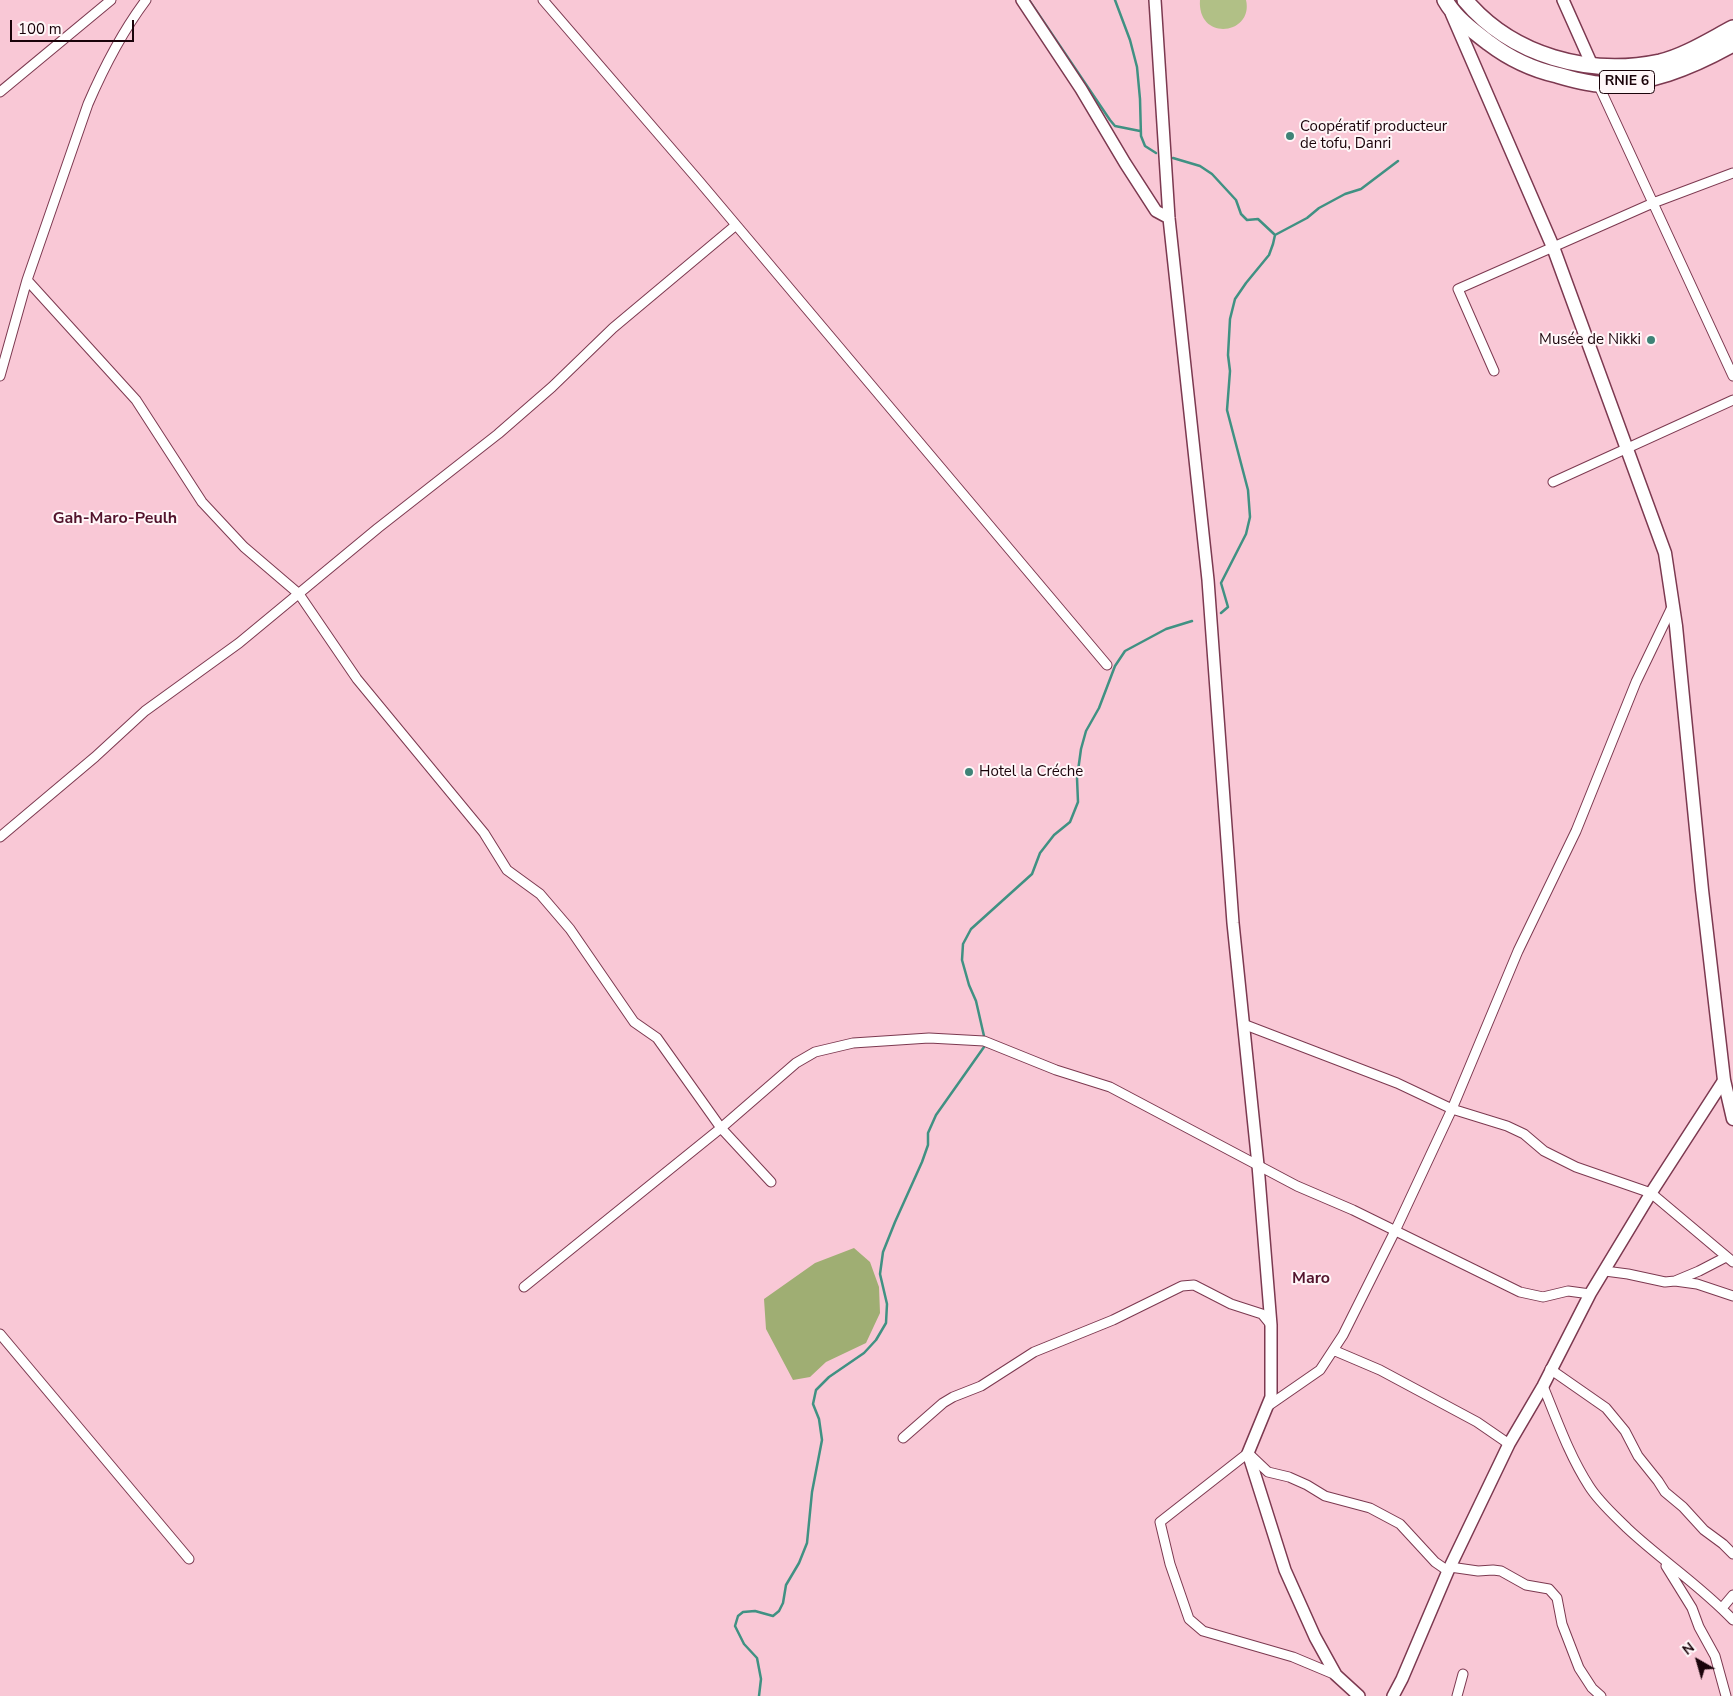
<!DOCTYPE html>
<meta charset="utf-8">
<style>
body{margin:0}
#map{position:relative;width:1733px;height:1696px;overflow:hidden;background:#f9c8d6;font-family:"Nunito Sans",sans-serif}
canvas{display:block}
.north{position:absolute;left:1673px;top:1636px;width:50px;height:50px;-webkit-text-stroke:4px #fff6f8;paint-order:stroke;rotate:322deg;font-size:14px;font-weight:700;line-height:20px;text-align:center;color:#1a030a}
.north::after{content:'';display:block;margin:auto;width:18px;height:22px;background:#1a030a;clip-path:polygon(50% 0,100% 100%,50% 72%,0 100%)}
.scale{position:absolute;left:10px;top:20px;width:124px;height:22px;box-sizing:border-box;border:2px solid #1a030a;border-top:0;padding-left:6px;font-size:15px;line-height:18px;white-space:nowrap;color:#1a030a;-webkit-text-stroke:4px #fff6f8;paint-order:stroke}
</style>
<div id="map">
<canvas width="1733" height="1696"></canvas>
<div class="north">N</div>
<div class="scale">100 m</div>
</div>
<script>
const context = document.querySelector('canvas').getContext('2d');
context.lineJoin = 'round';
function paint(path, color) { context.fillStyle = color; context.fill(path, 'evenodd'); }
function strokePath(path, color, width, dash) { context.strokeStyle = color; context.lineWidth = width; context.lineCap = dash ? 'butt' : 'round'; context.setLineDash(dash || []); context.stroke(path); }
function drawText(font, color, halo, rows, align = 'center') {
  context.font = font + ' "Nunito Sans",sans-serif'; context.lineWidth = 4; context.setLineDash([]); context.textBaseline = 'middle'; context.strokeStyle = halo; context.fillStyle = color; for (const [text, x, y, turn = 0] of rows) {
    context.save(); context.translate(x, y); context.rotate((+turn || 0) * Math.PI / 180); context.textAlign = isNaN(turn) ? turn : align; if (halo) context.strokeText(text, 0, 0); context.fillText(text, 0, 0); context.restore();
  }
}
const green = new Path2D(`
 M1200 0H1246C1254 35 1197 42 1200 0Z`);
const forest = new Path2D(`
 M854 1248 870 1262 879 1287 880 1313 866 1343 826 1362 810 1377 793 1380 766 1329 764 1299 815 1263Z`);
const stream = new Path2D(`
 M1029 0 1110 120 1115 126 1140 131
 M1115 0 1130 40 1137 67 1140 99 1141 136 1145 146 1156 153
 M1173 158 1200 166 1212 174 1236 200 1241 214 1247 220 1258 219 1274 234
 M1221 613 1228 607 1221 583 1246 534 1250 517 1248 490 1227 410 1230 371 1228 355 1230 319 1235 299 1246 283 1269 255 1273 244 1275 235 1307 218 1319 208 1345 194 1361 189 1398 161
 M984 1036 976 1001 969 985 962 960 963 944 971 929 1032 874 1040 853 1054 835 1070 822 1078 802 1077 778 1081 749 1086 731 1099 708 1115 666 1125 651 1166 629 1192 621
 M759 1696 761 1679 757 1658 744 1644 735 1626 738 1616 743 1612 755 1611 773 1616 779 1611 783 1603 786 1585 799 1563 807 1543 812 1492 822 1440 819 1419 813 1404 816 1390 829 1377 864 1353 876 1340 886 1323 887 1304 880 1274 883 1252 895 1222 922 1162 928 1145V1133L936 1115 984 1047`);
const minor = new Path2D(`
 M543 0 699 181 1107 665
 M1598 84 1733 376
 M0 92 111 0
 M27 280 136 400 202 502 244 547 299 594 357 679 484 833 507 870 540 894 570 929 634 1022 657 1038 721 1128 771 1182
 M1494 371 1458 289 1653 203 1733 173
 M0 376 27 280 88 104C104 67 122 32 146 0
 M1553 482 1733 400
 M0 837 95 757 145 711 239 643 378 528 498 434 552 387 613 328 736 225
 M1243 1024 1397 1083 1452 1109 1507 1126 1524 1134 1544 1151 1576 1167 1651 1193 1733 1262
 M1605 1271 1628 1274 1665 1282 1675 1281 1697 1284 1733 1296
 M1675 1281 1699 1271 1726 1257
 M524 1287 721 1128 796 1063 815 1052 853 1043 929 1038 984 1041 1056 1070 1110 1087 1297 1186 1353 1210 1520 1292 1543 1297 1568 1291 1590 1294
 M0 1334 189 1559
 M1333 1350 1380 1370 1477 1422 1509 1444
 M1550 1369 1606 1408 1625 1431 1638 1456 1658 1481 1665 1492 1683 1507 1704 1530 1723 1544 1733 1554
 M1543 1386C1557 1420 1569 1455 1589 1486 1599 1502 1614 1515 1627 1528 1661 1560 1701 1586 1733 1620
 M1268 1406 1320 1370 1343 1335 1395 1231 1452 1109 1518 951 1576 831 1636 682 1673 605
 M903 1438 943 1403 953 1397 981 1386 1034 1352 1113 1320 1182 1286 1194 1285 1231 1304 1262 1314 1271 1325
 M1666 1566 1692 1608 1699 1627 1715 1656 1726 1696
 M1450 1567 1478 1571 1493 1570 1501 1571 1526 1585 1549 1589 1557 1598 1562 1624 1579 1668 1592 1688 1601 1696
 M1722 1608 1733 1595
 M1336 1675 1293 1657 1203 1631 1189 1619 1170 1564 1160 1522 1248 1453 1268 1472 1289 1477 1307 1485 1325 1496 1370 1508 1400 1524 1435 1562 1448 1571
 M1457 1696 1463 1674`);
const tertiary = new Path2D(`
 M1022 0 1081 89 1125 163 1156 211 1169 218
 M1155 0 1169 218 1208 580 1233 923 1258 1165 1271 1325V1397L1248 1453 1285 1570 1315 1637 1336 1675 1359 1696
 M1563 0 1592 65
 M1393 1696 1402 1679 1448 1571 1509 1444 1543 1386 1590 1294 1651 1193 1724 1080`);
const secondary = new Path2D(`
 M1452 14 1553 247 1665 553 1676 626 1702 890 1724 1080 1733 1119`);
const primary = new Path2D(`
 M1445 0C1455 18 1473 31 1489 43 1510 59 1531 69 1557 75 1571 79 1585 83 1598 84 1646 86 1692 67 1733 44
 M1465 0C1512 56 1589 77 1660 62 1685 56 1710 40 1733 28`);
const markers = [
 [1290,136,5,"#3f8377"],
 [1651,340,5,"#3f8377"],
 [969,772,5,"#3f8377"]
];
const shields = [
 [1627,82,55]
];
const shieldNames = [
 ["RNIE 6",1627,82]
];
const poiNames = [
 ["Coopératif producteur",1300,127],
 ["de tofu, Danri",1300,144],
 ["Musée de Nikki",1641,340,"right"],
 ["Hotel la Créche",979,772]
];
const neighbourhoodNames = [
 ["Gah-Maro-Peulh",115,519],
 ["Maro",1311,1279]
];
paint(green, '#b1c086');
paint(forest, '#9fae73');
strokePath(stream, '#409183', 2.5);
strokePath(minor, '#7c3950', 11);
strokePath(tertiary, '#7c3950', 14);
strokePath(secondary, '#7c3950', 15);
strokePath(primary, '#7c3950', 18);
strokePath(minor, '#fff', 9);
strokePath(tertiary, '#fff', 11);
strokePath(secondary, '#fff', 12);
strokePath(primary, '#fff', 15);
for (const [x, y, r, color] of markers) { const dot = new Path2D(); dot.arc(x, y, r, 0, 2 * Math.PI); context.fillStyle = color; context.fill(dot); strokePath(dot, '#fff6f8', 2); }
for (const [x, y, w] of shields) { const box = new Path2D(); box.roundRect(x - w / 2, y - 11.5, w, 23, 4); context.fillStyle = '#fff6f8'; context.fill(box); strokePath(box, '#1a030a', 1); }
drawText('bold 14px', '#1a030a', null, shieldNames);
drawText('15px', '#1a030a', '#fff6f8', poiNames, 'left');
drawText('bold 16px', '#52132c', '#fff6f8', neighbourhoodNames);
</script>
